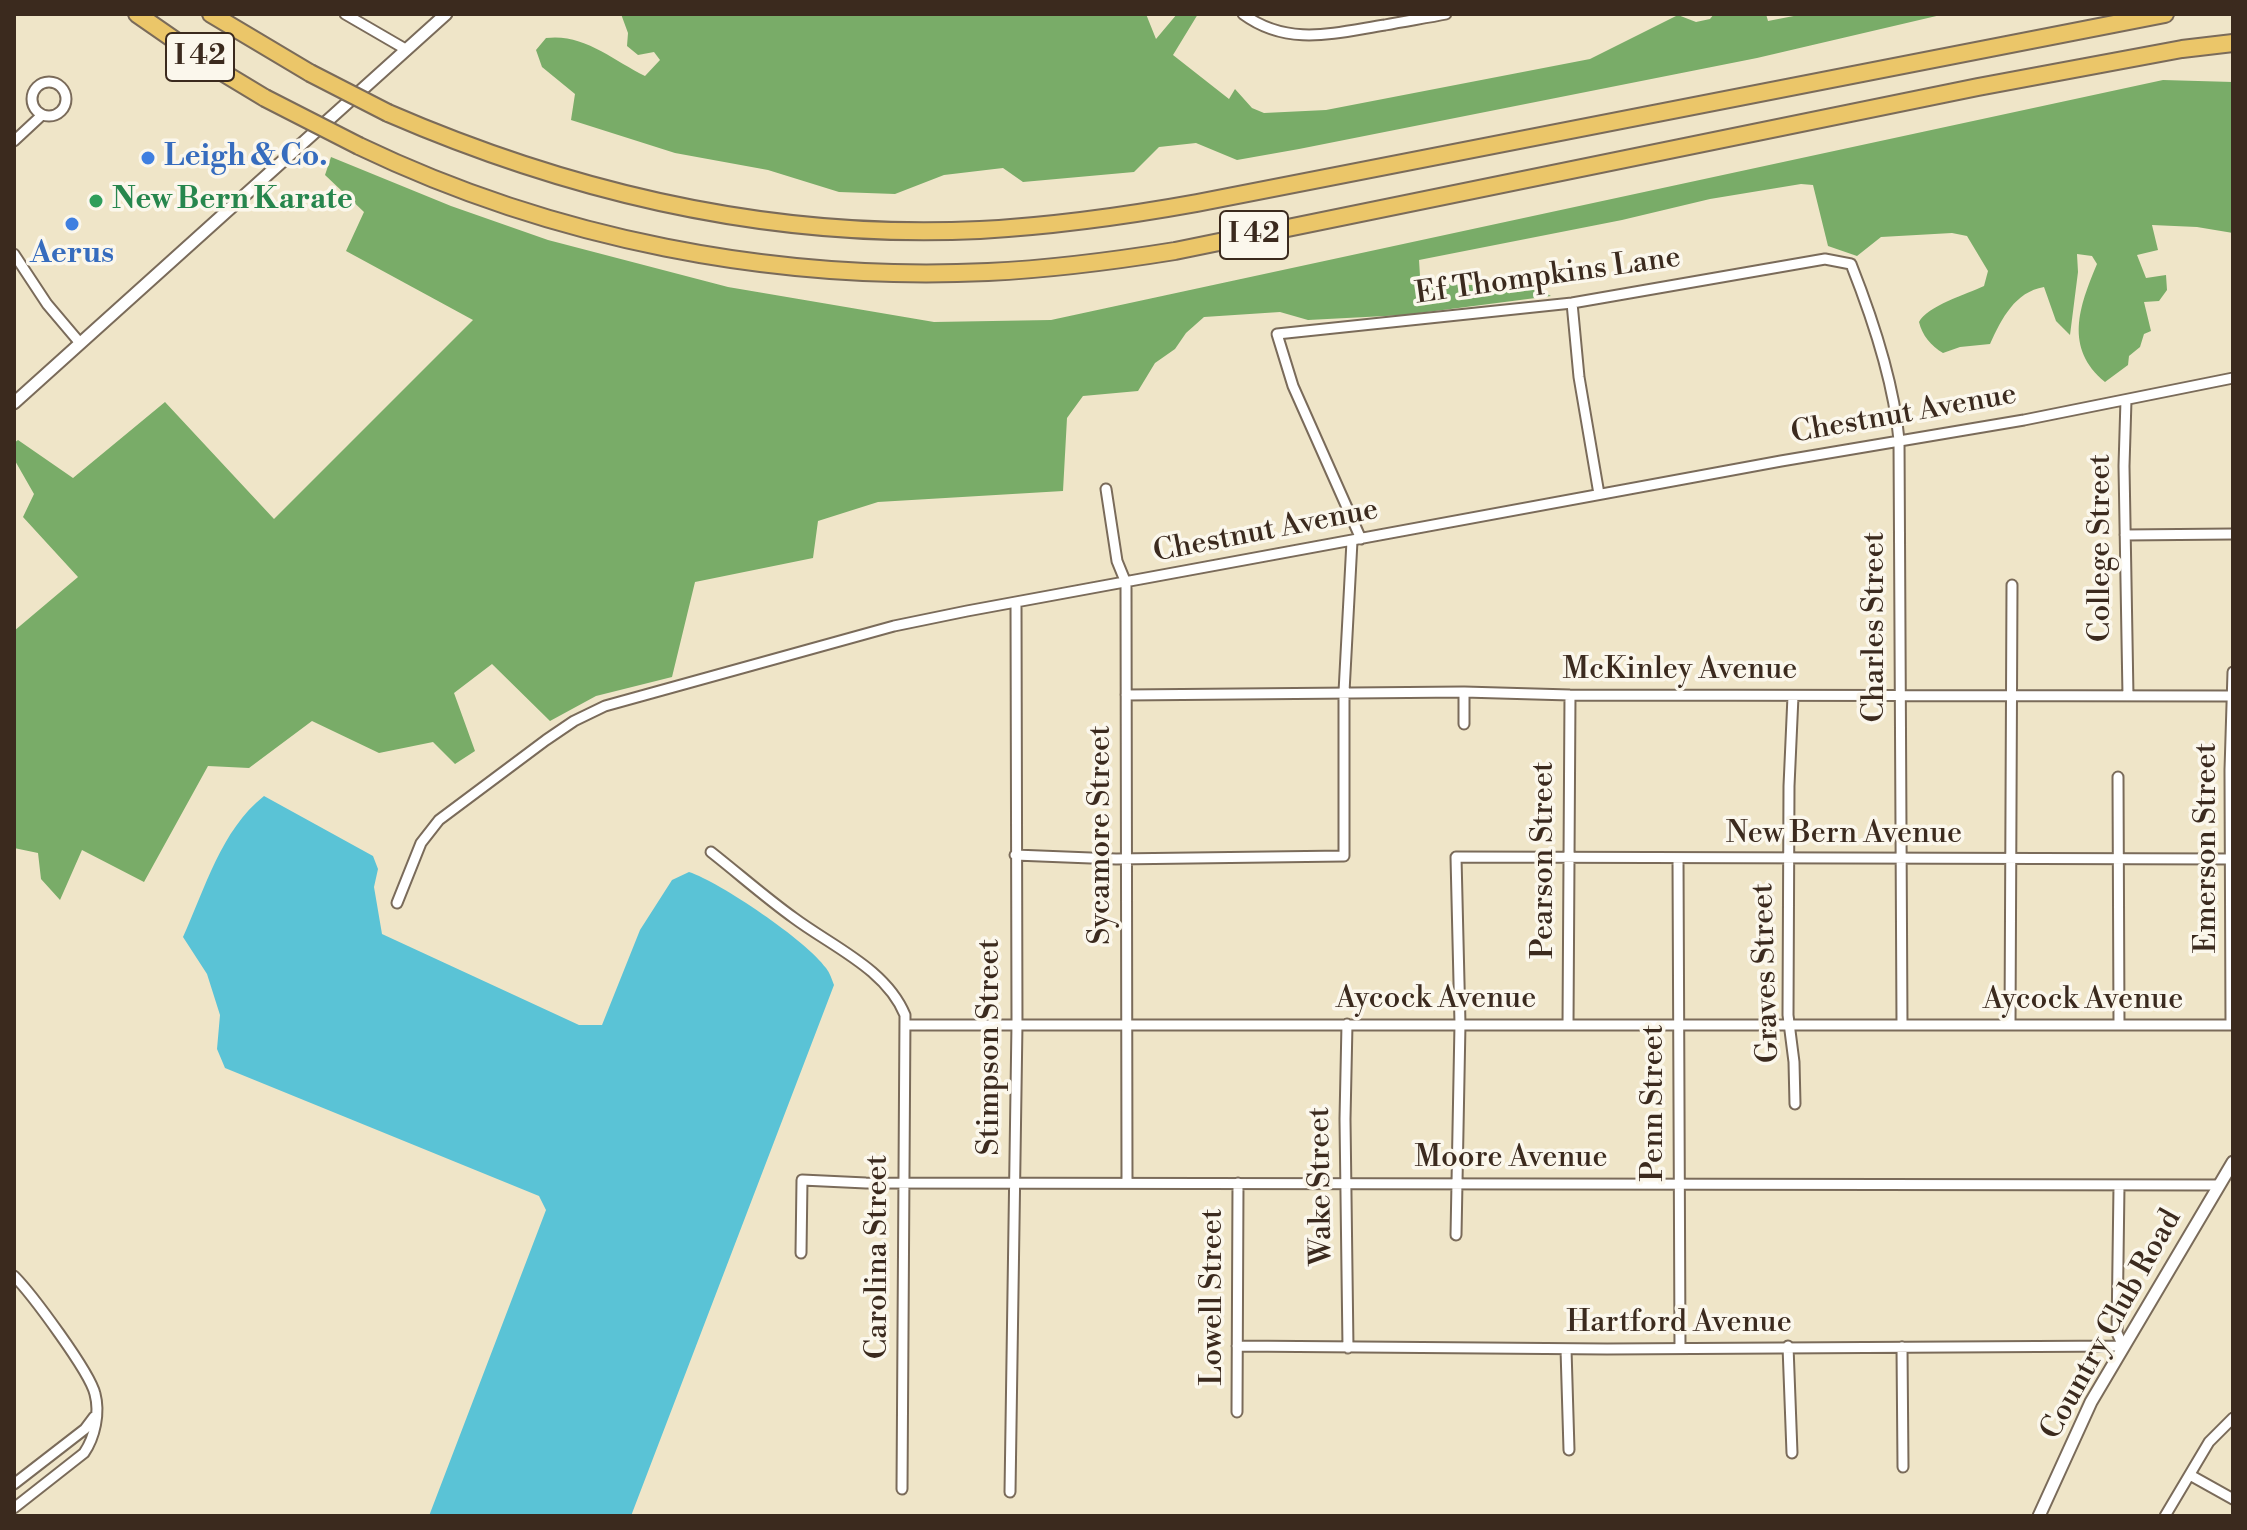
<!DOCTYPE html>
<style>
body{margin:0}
#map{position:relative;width:2247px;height:1530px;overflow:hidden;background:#efe5c8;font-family:"Libre Bodoni",serif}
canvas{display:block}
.frame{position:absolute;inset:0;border:16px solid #3b2a1e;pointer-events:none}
</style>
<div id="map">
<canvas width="2247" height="1530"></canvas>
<div class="frame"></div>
</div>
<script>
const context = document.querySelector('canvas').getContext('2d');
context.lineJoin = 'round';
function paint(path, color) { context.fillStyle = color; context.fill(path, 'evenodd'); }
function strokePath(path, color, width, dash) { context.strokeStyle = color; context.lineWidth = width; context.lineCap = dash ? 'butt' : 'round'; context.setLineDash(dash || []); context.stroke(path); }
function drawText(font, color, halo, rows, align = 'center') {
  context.font = font + ' "Libre Bodoni",serif'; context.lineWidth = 7; context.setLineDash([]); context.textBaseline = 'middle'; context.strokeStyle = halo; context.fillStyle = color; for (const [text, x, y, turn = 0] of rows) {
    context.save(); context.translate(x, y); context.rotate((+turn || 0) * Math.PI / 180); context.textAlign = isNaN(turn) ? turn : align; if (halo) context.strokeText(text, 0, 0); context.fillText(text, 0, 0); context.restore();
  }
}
const forest = new Path2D(`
 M621 14H1146L1156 39 1177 14H1198L1173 55 1229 99 1235 89 1252 108 1264 113 1326 110 1590 59 1678 15 1696 22 1710 19 1714 14H1766L1768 21 1804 14H1945L1757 58 1299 149 1237 160 1196 143 1159 147 1134 172 1023 182 1003 168 944 175 895 194 839 192 768 170 675 153 571 120 575 94 542 67 536 50 546 38C583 33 613 60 645 76L660 60 654 52 638 55 627 46 628 33Z
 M2163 80 2233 82V233L2197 227 2152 225 2158 250 2137 255 2146 278 2166 275 2167 290 2159 301 2144 302 2151 331 2144 334 2140 347 2129 356 2128 365 2105 382C2064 348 2079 307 2097 264L2092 256 2077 254 2078 272 2070 335 2056 321 2044 287C2015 292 2002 318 1990 344L1960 347 1943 353C1931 346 1922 335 1919 322 1927 306 1967 294 1984 286L1988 271 1967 236 1952 233 1881 237 1857 256 1828 246 1813 185 1801 184 1710 199 1622 220 1419 260 1420 276C1430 278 1440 283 1451 284 1484 288 1521 278 1551 296L1404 315 1308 320 1280 312 1204 317 1186 333 1175 349 1155 363 1138 391 1083 396 1067 418 1063 491 878 502 818 521 813 558 695 582 672 677 596 696 550 721 492 664 454 693 475 751 455 764 433 742 379 753 312 721 249 768 208 766 144 882 82 850 60 900 41 879 38 853 14 848V631L78 577 23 517 34 494 14 459V443L18 440 73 478 165 402 274 519 473 320 346 251 364 212 325 175 331 157 451 206 548 240 728 287 934 322 1051 320Z`);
const water = new Path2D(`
 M264 796 373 856 378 869 374 887 382 934 579 1025H602L640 930 672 880 689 872C720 882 807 941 826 968 830 973 832 980 834 985L631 1516H429L546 1210 539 1196 225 1068 217 1049 220 1015 207 974 183 937C205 889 221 830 264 796Z`);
const minor = new Path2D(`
 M345 14 407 50
 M1243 14C1288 47 1334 33 1385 25 1405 21 1426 18 1446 14
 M32 99a17 17 0 1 1 34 0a17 17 0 1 1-34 0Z
 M14 141 42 115
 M14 254 47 304 80 343
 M1572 303 1579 377 1599 494
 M2126 400 2124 466 2128 696
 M1106 489 1117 561 1126 583 1127 1183
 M2125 535 2233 534
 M1361 539 1293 386 1277 334 1572 303 1825 259 1851 264C1872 317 1894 383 1899 440L1902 1024
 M1464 692V724
 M1126 695 1464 692 1570 695 2233 696
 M1793 696 1789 786 1788 1015 1794 1062 1795 1104
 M2118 777 2119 1025
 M711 852C739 874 766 898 794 918 833 947 886 969 905 1015L902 1489
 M1015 855 1116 859 1344 856V692L1352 541
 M1678 858 1680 1348
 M397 903 421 843 439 820 546 740 574 721 605 706 894 626 967 611 1781 461 2024 420 2233 378
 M1347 1024 1345 1119 1348 1348
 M905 1025H2233
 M1568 1025 1570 695
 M2010 1025 2012 585
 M2231 1025 2230 770 2233 672
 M1456 1235 1460 1024 1456 857 2233 859
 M801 1253 802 1180 866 1183 2219 1185
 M14 1276C31 1293 90 1372 95 1394 100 1413 95 1437 84 1453L14 1508
 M1237 1346 1607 1349 2123 1346 2117 1333 2119 1186
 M1788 1346 1792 1453
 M1902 1347 1903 1467
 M1566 1349 1569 1450
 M1237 1412 1238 1183
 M2190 1475 2233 1499
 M14 1484 85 1429 94 1417
 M1010 1492 1017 1024 1016 602
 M2165 1516 2209 1442 2233 1418`);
const tertiary = new Path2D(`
 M14 403 446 14
 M2039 1516 2091 1402 2233 1162`);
const motorway = new Path2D(`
 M137 14 212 66 265 98
 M211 14 310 73
 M388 113C575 194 775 240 980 230 1053 226 1125 216 1197 203L2165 14
 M359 146C553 239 773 282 988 272 1051 269 1113 261 1175 251L1978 87 2182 49 2233 43`);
const motorwayBridge = new Path2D(`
 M310 73 388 113
 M265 98 359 146`);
const markers = [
 [148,158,8,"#3f7fe0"],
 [96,201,8,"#2e9e5b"],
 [72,224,8,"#3f7fe0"]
];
const shields = [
 [200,57,68],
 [1254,235,68]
];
const shieldNames = [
 ["I 42",200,57],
 ["I 42",1254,235]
];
const shopNames = [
 ["Leigh & Co.",164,158],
 ["Aerus",72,255,"center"]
];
const leisureNames = [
 ["New Bern Karate",112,201]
];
const streetNames = [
 ["Ef Thompkins Lane",1548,277,-8],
 ["Chestnut Avenue",1904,415,-10],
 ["Chestnut Avenue",1266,532,-11],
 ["College Street",2102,548,-90],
 ["Charles Street",1876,627,-90],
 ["McKinley Avenue",1680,671],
 ["Sycamore Street",1102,835,-90],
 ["New Bern Avenue",1844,835],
 ["Emerson Street",2208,848,-90],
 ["Pearson Street",1545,860,-90],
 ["Graves Street",1767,973,-92],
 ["Aycock Avenue",1436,1000],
 ["Aycock Avenue",2083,1001],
 ["Stimpson Street",991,1047,-90],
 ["Penn Street",1655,1103,-90],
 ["Moore Avenue",1511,1159],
 ["Wake Street",1322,1186,-91],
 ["Carolina Street",879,1257,-90],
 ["Lowell Street",1214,1297,-90],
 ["Hartford Avenue",1679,1324],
 ["Country Club Road",2112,1325,-61]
];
paint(forest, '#79ac68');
paint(water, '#5ac3d6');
strokePath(minor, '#7a6b5a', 13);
strokePath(tertiary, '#7a6b5a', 15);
strokePath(motorway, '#7a6b5a', 20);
strokePath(minor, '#fff', 9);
strokePath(tertiary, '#fff', 11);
strokePath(motorway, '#ebc669', 16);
strokePath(motorwayBridge, '#7a6b5a', 20, []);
strokePath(motorwayBridge, '#ebc669', 16);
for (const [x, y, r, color] of markers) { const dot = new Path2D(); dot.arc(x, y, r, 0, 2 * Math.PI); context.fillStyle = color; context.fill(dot); strokePath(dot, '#fbf7ec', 3); }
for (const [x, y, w] of shields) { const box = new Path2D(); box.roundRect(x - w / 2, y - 24, w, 48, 6); context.fillStyle = '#fbf7ec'; context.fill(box); strokePath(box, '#3b2a1e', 2); }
drawText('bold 28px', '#3b2a1e', null, shieldNames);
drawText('bold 30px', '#366cbe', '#fbf7ec', shopNames, 'left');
drawText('bold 30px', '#27864d', '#fbf7ec', leisureNames, 'left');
drawText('30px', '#3b2a1e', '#fbf7ec', streetNames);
</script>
